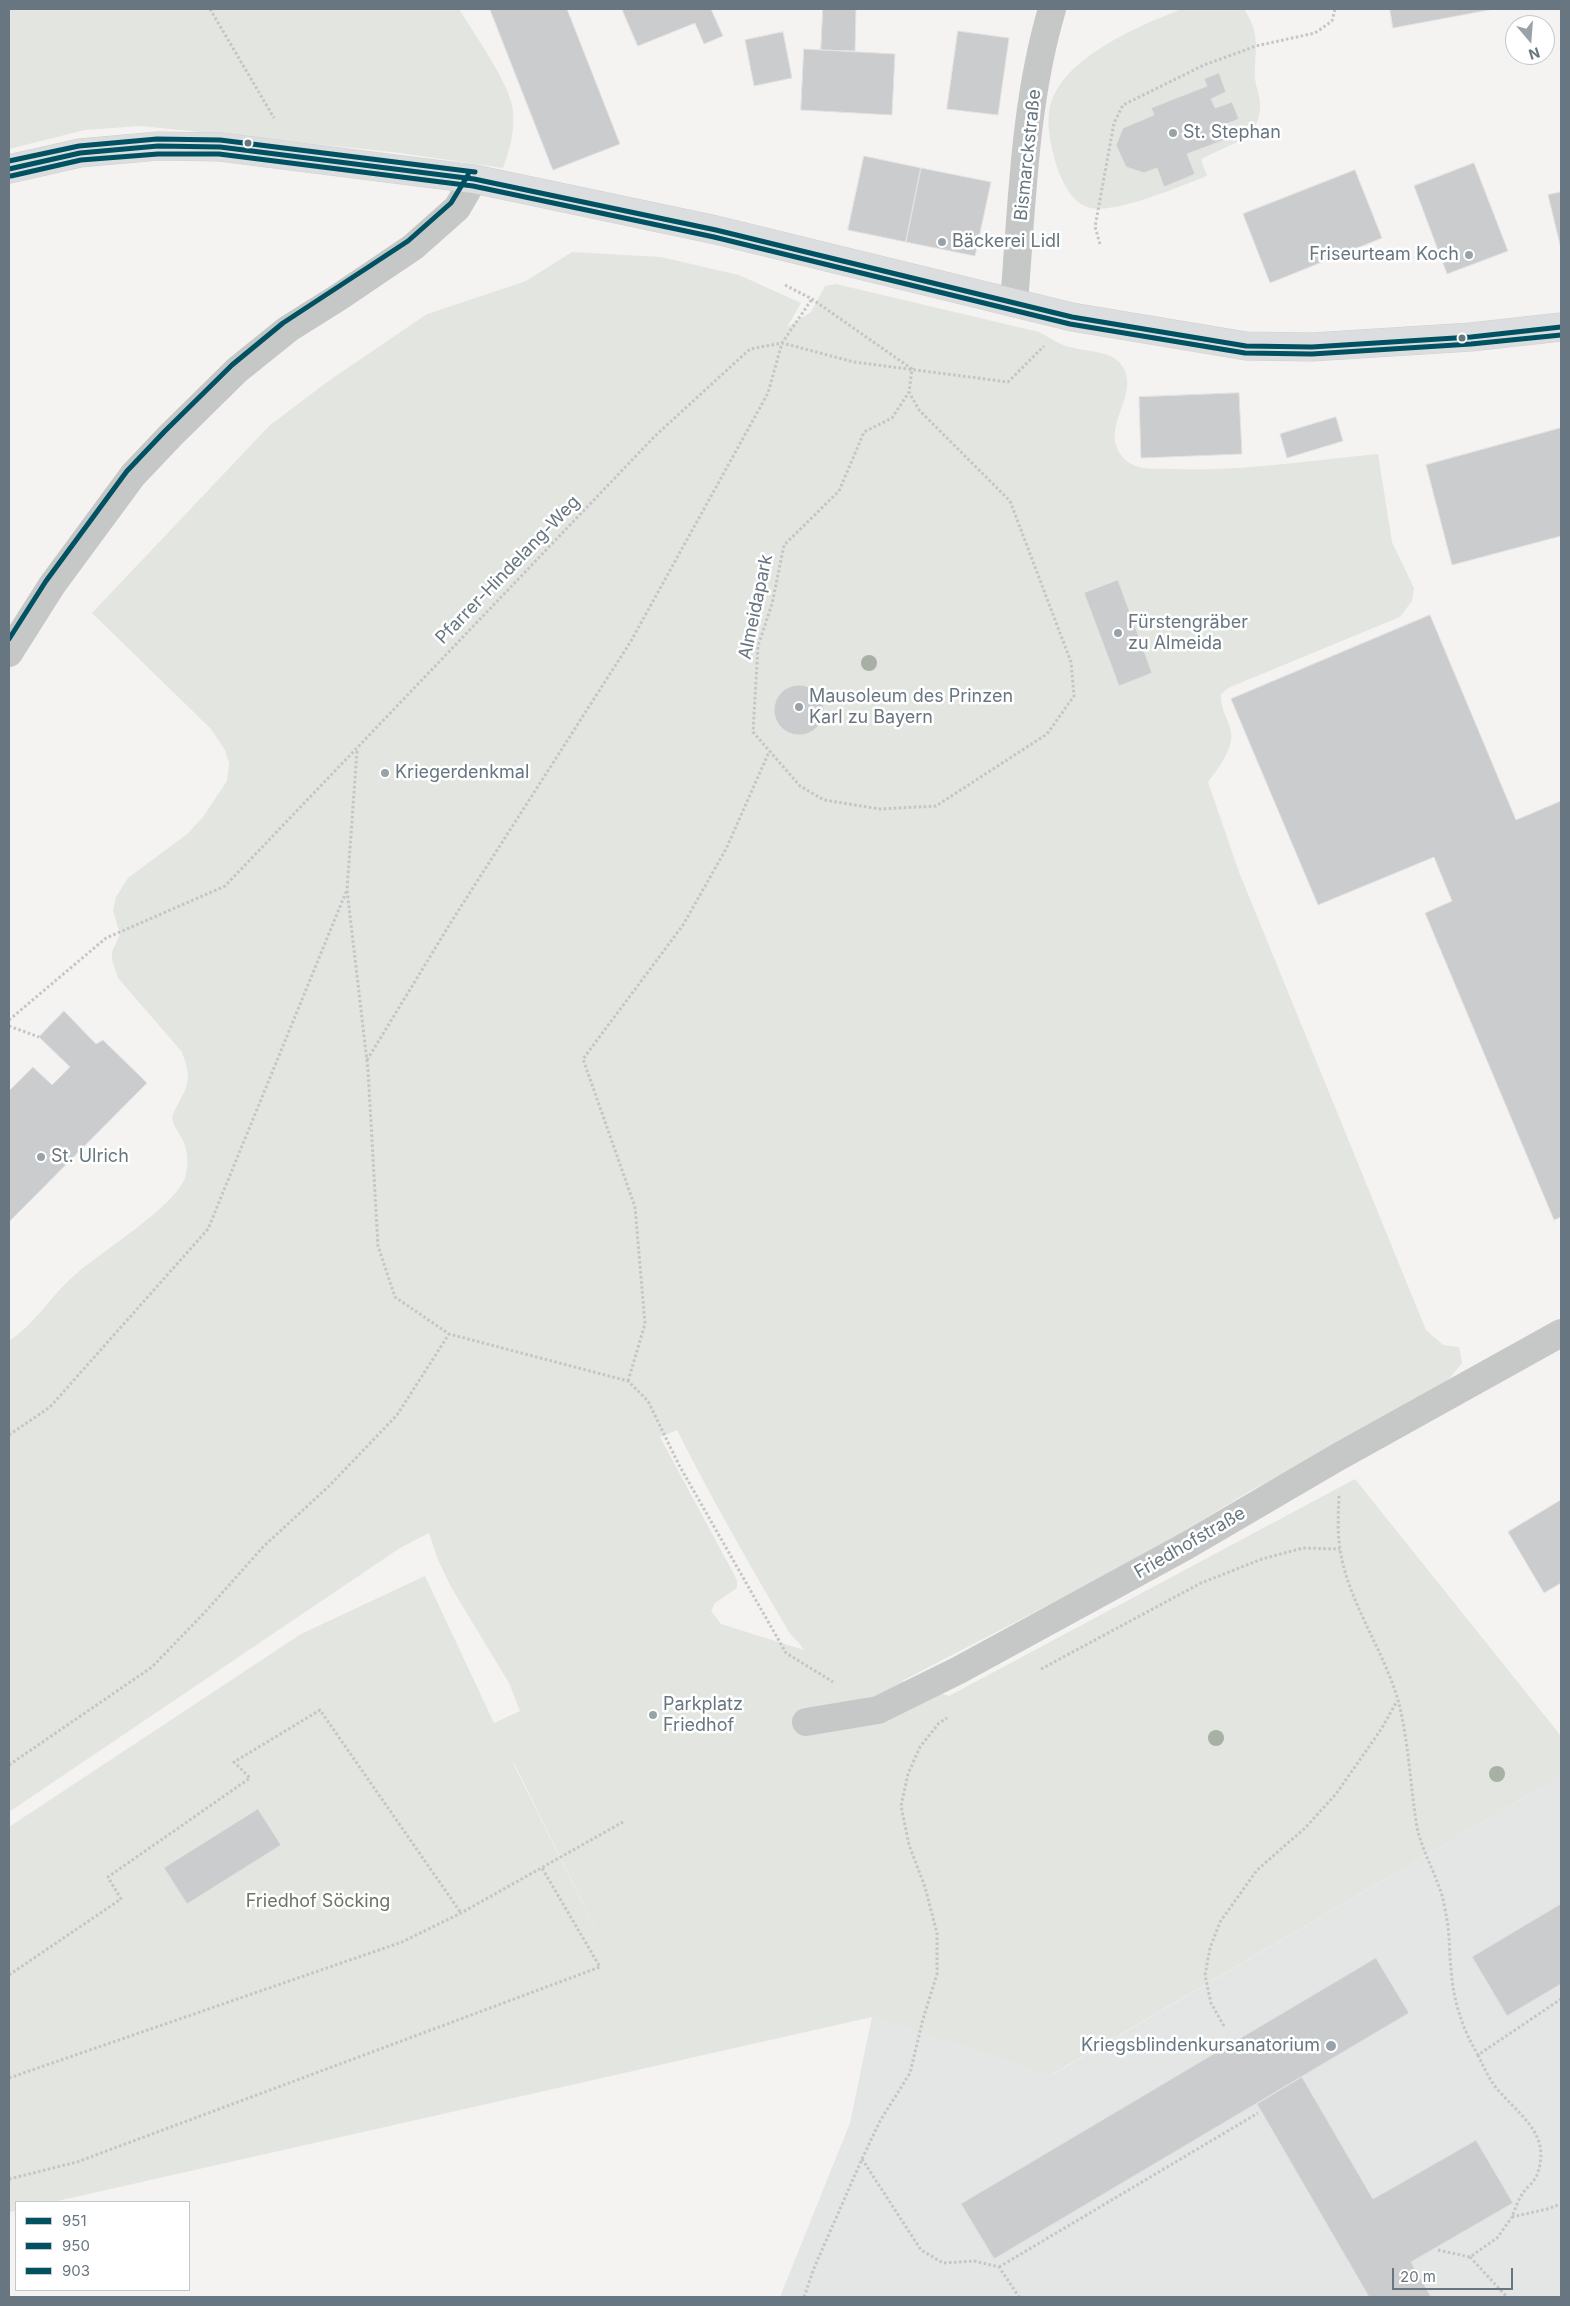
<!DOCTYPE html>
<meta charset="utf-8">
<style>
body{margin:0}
#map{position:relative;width:1570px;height:2306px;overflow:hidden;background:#f4f3f2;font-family:Inter,sans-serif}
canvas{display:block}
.frame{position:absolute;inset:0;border:10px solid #677680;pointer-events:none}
.legend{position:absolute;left:15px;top:2201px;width:175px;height:90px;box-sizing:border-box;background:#fff;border:1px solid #c2c8cc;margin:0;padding:6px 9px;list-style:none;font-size:15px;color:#677680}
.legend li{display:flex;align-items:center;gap:10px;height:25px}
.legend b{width:25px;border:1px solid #c2c8cc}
.north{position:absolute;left:1505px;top:15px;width:50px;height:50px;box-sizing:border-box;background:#fff;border:1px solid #c2c8cc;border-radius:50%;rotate:162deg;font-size:14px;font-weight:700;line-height:20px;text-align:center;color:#677680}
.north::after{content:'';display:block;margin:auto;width:18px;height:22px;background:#98a2a8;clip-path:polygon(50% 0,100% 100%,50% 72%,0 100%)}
.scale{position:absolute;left:1392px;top:2268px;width:121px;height:22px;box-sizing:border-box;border:2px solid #677680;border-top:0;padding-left:6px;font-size:15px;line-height:18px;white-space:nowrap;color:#677680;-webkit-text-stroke:4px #fff;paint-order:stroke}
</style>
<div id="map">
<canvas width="1570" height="2306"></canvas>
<div class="frame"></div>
<ul class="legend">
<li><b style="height:6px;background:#005262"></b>951</li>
<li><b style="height:6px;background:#005262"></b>950</li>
<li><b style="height:6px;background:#005262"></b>903</li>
</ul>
<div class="north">N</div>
<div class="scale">20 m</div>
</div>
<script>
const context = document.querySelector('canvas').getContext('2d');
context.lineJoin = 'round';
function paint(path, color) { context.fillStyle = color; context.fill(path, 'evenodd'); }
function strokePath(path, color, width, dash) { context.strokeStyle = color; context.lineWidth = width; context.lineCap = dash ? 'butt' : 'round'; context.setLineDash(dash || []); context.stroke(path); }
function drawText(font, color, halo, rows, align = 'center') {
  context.font = font + ' Inter,sans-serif'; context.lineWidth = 5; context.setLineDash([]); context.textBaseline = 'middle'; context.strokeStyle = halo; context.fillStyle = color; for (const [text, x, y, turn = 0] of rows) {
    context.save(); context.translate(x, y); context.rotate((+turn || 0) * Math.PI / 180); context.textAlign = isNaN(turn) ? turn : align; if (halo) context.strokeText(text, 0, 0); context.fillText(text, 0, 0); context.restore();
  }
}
const built = new Path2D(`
 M1561 1776V2297H780L850 2123 872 2017 1052 2075Z`);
const green = new Path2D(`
 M9 9H459C474 34 510 83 513 111 515 131 510 149 503 168L393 152 141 126 85 130 9 149Z
 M1182 9H1244C1262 37 1254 49 1255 79 1256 87 1259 94 1260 102 1261 114 1256 124 1252 135L1201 159 1207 176C1180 186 1113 216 1087 207 1069 200 1060 177 1055 161 1051 146 1047 128 1049 112 1056 60 1138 26 1182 9Z
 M572 252 661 257 739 275 801 303 787 327 811 312 825 286 836 284 1039 332C1049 337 1060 345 1070 347 1086 352 1108 350 1120 363 1142 389 1106 421 1117 448 1121 457 1129 465 1139 467 1149 470 1162 468 1173 469 1240 472 1311 460 1378 454L1392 542 1414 588 1412 601 1400 617 1228 688 1221 694C1220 709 1228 718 1231 732 1234 749 1217 770 1208 782L1239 872 1426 1330 1443 1345 1459 1347 1462 1363 1449 1379 1438 1386 1332 1449 1250 1491 1182 1532 1083 1587 902 1681 949 1696 1355 1479 1561 1736V1776L1051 2075 872 2017 53 2202H16V2211L9 2212V1827L301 1634 425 1576 494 1723 520 1711 509 1683 451 1587 438 1560 429 1533 400 1548 9 1812V1341C35 1324 52 1294 76 1274 102 1251 173 1208 185 1178 189 1166 188 1148 181 1137 177 1129 173 1126 172 1117 184 1088 195 1086 182 1052L118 978 112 960V952L120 934 113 911 116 897 128 878 187 834 203 817 227 781 229 763 225 750 211 729 92 613 269 426 327 382 427 314 526 281ZM677 1430C711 1498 749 1563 787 1629 791 1636 799 1642 804 1650L721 1624 711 1611 715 1603 737 1588V1580L660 1437ZM513 1763H514L623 1985Z`);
const building = new Path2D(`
 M490 9H567L620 144 553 170Z
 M622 9H711L723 36 704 44 695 23 638 46Z
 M823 9H856L855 51 821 50Z
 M1390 9H1494L1393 28Z
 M958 31 1009 38 998 115 947 109Z
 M783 32 792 78 754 86 745 40Z
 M804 49 895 54 892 115 801 110Z
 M1219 73 1226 92 1211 99 1215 108 1232 102 1239 119 1221 126 1227 139 1187 154 1195 174 1164 187 1157 168 1144 173 1126 167 1116 145 1123 128 1154 115 1151 108 1207 86 1204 79Z
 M864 156 921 168 906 242 848 230Z
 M1474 163 1508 251 1447 274 1414 186Z
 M921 168 991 182 975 256 906 242Z
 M1355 170 1382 238 1270 283 1243 214Z
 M1561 192V249L1548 195Z
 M1239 393 1242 454 1141 458 1139 397Z
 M1336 417 1343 441 1287 458 1280 434Z
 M1561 428V536L1452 565 1426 465Z
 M1118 580 1152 673 1119 686 1084 593Z
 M1430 615 1516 820 1561 801V1217L1554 1220 1425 913 1452 901 1434 857 1318 905 1231 699Z
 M774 710a25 25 0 1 1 50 0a25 25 0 1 1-50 0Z
 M64 1011 96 1044 103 1040 147 1083 9 1222V1091L33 1067 52 1085 70 1067 39 1037Z
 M1561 1500V1583L1544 1593 1508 1532Z
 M258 1809 281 1845 187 1904 164 1868Z
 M1561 1904V1984L1507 2016 1472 1957Z
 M1376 1958 1409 2013 994 2259 961 2204Z
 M1302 2077 1373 2199 1476 2140 1513 2203 1411 2262 1431 2297H1369L1257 2104Z`);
const path = new Path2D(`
 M210 9 274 118
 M1100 244 1095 227 1114 123 1123 105 1204 65 1256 46 1315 33 1332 21 1335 9
 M785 285 812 299 912 369 909 392 919 410 1010 501 1071 662 1074 696 1047 734 936 806 880 809 824 800 800 786 753 732 758 646 772 604 784 545 839 491 864 432 892 418 909 392
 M357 751 347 890 368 1070 378 1246 395 1297 449 1334 628 1381 648 1401 679 1465 786 1653 833 1682
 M9 1020 106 938 225 886 655 436 750 349 782 343 854 362 1008 382 1044 346
 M9 1026 39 1037
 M367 1060 453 919 631 641 768 393 782 343 812 299
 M628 1381 645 1324 635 1207 583 1059 683 925 726 849 769 752
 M9 1435 50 1407 208 1229 346 892
 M1339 1496C1338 1518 1337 1539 1342 1560 1353 1609 1384 1652 1398 1700 1409 1742 1410 1785 1417 1827 1421 1847 1431 1865 1438 1884 1443 1895 1445 1909 1447 1920 1450 1936 1449 1953 1451 1969 1453 2000 1462 2028 1478 2055L1561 1999
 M1041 1669 1201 1583 1262 1559 1303 1548 1340 1549
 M9 1765 152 1667 206 1611 263 1547 329 1486 397 1415 449 1334
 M9 1975 121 1899 108 1877 250 1778 234 1762 320 1710 461 1913
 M1224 2026 1211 2003 1205 1975 1210 1948 1220 1922 1257 1870 1305 1828 1336 1794 1382 1728 1397 1701
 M1478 2055C1483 2065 1487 2075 1494 2085 1516 2114 1553 2132 1537 2175 1534 2182 1527 2187 1523 2193 1518 2200 1515 2209 1512 2217L1547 2209 1561 2204
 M9 2078 402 1942 461 1913 623 1822
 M862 2159 921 2250 943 2263 974 2261 999 2267 1019 2297
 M9 2179 77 2162 600 1967 542 1868
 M1438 2250 1470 2257 1497 2238 1512 2217
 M1470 2257 1507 2297
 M999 2267 1258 2113
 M804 2297 814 2268 862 2159 880 2121 910 2073 923 2019 937 1974V1933L925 1887 909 1845 901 1806 908 1774 920 1747 939 1723 947 1718`);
const street = new Path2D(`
 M1014 303C1022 205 1024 104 1052 9
 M9 653 52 585 133 475 170 436 237 370 288 329 339 297 413 247 457 208 474 179
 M806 1722 878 1710 959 1670 1186 1546 1338 1457 1561 1333`);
const secondary = new Path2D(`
 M9 169 80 153 158 146 220 147 474 179 716 230 1072 317 1246 346 1312 347 1471 337 1561 327`);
const bus1 = new Path2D(`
 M9 169 80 153 158 146 220 147 474 179 716 230 1072 317 1246 346 1312 347 1471 337 1561 327`);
const bus2 = new Path2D(`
 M11 176 81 160 158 154H219L473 186 714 237 1070 324 1245 353 1312 354 1471 344 1561 335`);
const bus3 = new Path2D(`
 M9 161 79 146 157 139 220 140 475 172
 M9 639 46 581 127 471 165 431 232 365 283 323 408 241 451 203 468 175`);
const trees = [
 [869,663],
 [1216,1738],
 [1497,1774]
];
const markers = [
 [1173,133,5,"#98a2a8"],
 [248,143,4.5,"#677680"],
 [942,242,5,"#98a2a8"],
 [1469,255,5,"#98a2a8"],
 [1462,338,4.5,"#677680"],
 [1118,633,5,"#98a2a8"],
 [799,707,5,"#98a2a8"],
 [385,773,5,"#98a2a8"],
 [41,1157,5,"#98a2a8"],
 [653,1715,5,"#98a2a8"],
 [1331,2046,6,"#98a2a8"]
];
const poiNames = [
 ["St. Stephan",1183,133],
 ["Bäckerei Lidl",952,242],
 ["Friseurteam Koch",1459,255,"right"],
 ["Fürstengräber",1128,623],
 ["zu Almeida",1128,644],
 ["Mausoleum des Prinzen",809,697],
 ["Karl zu Bayern",809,718],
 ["Kriegerdenkmal",395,773],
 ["St. Ulrich",51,1157],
 ["Parkplatz",663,1705],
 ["Friedhof",663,1726],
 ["Kriegsblindenkursanatorium",1320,2046,"right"]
];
const streetNames = [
 ["Bismarckstraße",1028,155,-84],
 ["Pfarrer-Hindelang-Weg",508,570,-46],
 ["Almeidapark",756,607,-78],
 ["Friedhofstraße",1190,1543,-30]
];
const parkNames = [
 ["Friedhof Söcking",318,1902]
];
paint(built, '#e4e5e5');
paint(green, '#e3e5e0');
paint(building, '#cbcccd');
strokePath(building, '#e3e2e2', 1);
strokePath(secondary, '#d0d0d0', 29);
strokePath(path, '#c4c5c6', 3, [2.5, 2.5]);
strokePath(street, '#c6c8c8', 28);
strokePath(secondary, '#dcddde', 28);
strokePath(bus1, '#005262', 5);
strokePath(bus2, '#005262', 5);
strokePath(bus3, '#005262', 5);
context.fillStyle = '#a8afa4';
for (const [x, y] of trees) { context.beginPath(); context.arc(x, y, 8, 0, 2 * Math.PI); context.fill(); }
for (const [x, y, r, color] of markers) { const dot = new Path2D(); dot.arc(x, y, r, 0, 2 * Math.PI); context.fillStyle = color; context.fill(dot); strokePath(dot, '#fff', 2); }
drawText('18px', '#677680', '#fff', poiNames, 'left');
drawText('18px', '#677680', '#fff', streetNames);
drawText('18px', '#6a7765', '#fff', parkNames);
</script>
